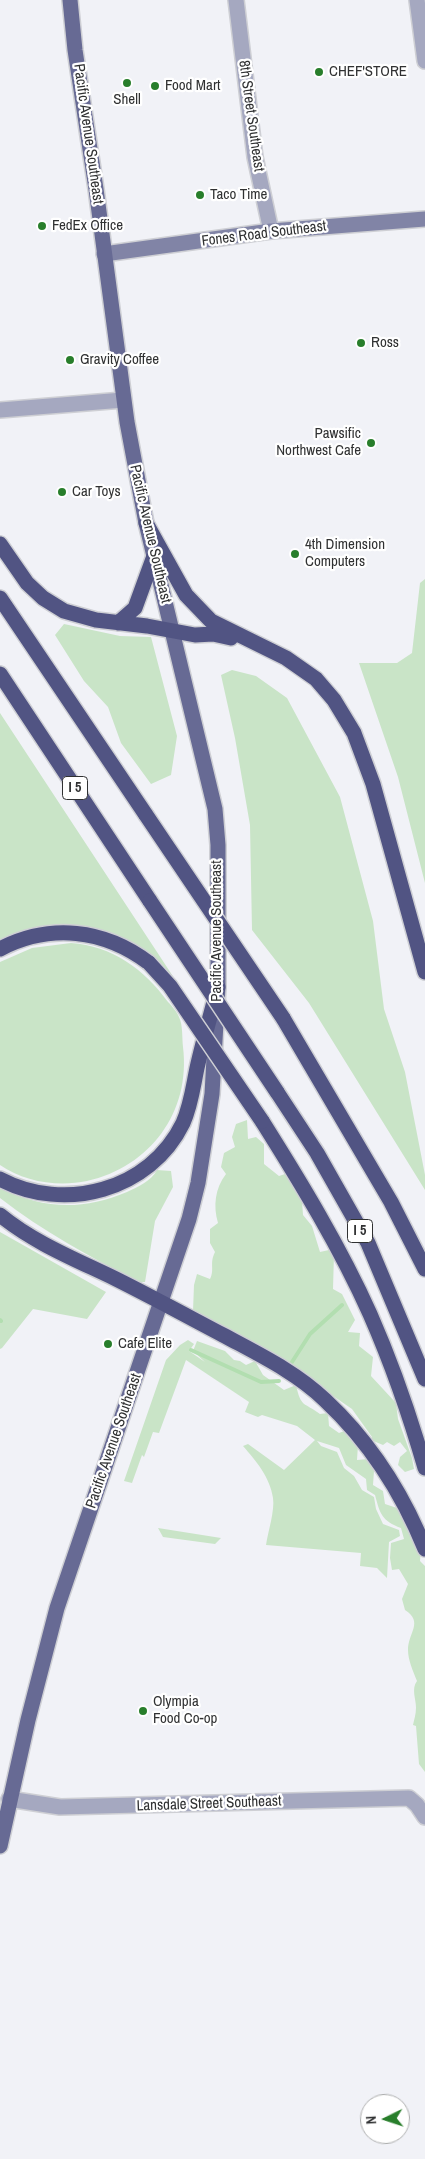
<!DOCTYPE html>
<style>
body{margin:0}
#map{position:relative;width:425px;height:2159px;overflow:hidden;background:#f1f2f7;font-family:"Archivo Narrow",sans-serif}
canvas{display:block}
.north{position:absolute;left:360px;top:2094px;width:50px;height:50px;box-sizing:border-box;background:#fff;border:1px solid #acadad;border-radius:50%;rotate:266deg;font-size:14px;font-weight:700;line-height:20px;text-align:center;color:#303132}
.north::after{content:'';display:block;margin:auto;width:18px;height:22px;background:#287e2b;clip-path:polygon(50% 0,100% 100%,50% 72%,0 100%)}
</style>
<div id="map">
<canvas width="425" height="2159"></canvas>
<div class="north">N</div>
</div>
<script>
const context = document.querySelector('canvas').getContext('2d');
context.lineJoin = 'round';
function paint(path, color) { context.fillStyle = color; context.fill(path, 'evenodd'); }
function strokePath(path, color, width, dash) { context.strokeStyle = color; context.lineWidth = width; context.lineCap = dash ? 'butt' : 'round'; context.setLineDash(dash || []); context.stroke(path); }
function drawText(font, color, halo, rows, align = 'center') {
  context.font = font + ' "Archivo Narrow",sans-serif'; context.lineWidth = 4.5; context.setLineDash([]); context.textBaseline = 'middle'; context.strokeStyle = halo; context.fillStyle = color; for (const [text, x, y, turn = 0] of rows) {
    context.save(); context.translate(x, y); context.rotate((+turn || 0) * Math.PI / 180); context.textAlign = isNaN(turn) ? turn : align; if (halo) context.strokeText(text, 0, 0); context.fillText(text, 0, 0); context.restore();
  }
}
const green = new Path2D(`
 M425 579V883L398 777 359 663H397L412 653 420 583Z
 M64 624 120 636 151 637 177 736 171 775 151 784 121 743 108 707 84 681 55 635Z
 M232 670 256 676 287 698 340 797 373 921 384 1009 405 1072 425 1175V1190L309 1003 252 930 250 825 235 738 221 675Z
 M0 713 180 987C136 927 68 909 0 941Z
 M71 943C112 946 144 969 168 1002 172 1006 177 1012 179 1017 183 1025 182 1038 183 1047 191 1112 150 1167 87 1181 58 1187 24 1182 0 1165V962L32 948Z
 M247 1120 248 1139 256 1137 264 1144V1164L279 1176 285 1174 296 1187 302 1201 303 1215 312 1226 320 1252 329 1250 334 1254 333 1289 342 1294 355 1320 348 1332 360 1333 359 1346 373 1357 371 1376 396 1403 398 1419 412 1458 414 1469 405 1472 398 1465 400 1457 407 1451 400 1442 394 1446 387 1442 383 1445 371 1440 372 1437 352 1409 310 1380 193 1311 194 1285 197 1274 210 1279C215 1269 209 1264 215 1252L210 1243V1229L218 1223C213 1206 215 1188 226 1174L221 1167 224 1153 235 1147 232 1137 236 1124Z
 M157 1170 171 1171 173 1187 155 1221 145 1282H137C90 1256 42 1231 0 1198V1188C43 1209 82 1211 127 1192 138 1187 151 1181 157 1170Z
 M0 1232 106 1292 87 1319 33 1309 2 1348 0 1349Z
 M188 1340 194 1344 189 1351 205 1362 193 1351 197 1341 225 1351 234 1360 240 1361 246 1365 255 1361 263 1375 284 1390 296 1385C301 1408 304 1402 320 1414L328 1413 329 1426 339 1433 347 1430 358 1445 357 1460 368 1459 374 1471 373 1485 383 1491 385 1504 397 1508 401 1517 409 1523 411 1540 417 1539 421 1550 420 1561 425 1566V1772L419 1764 416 1726 413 1725C414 1720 416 1714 416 1708 416 1699 411 1689 417 1681 413 1671 408 1660 408 1650 408 1633 424 1622 405 1610L402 1599 408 1584 399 1569 392 1570 390 1558 391 1543 404 1539 401 1528C382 1521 380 1514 375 1495L367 1490 366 1479 346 1465 339 1448 317 1441 321 1446 337 1452 344 1468 354 1476 362 1490 374 1497 376 1509 383 1524 399 1530 400 1536 389 1542 387 1578 377 1568 360 1566 361 1553 266 1545C268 1532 275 1510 273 1498 270 1477 256 1461 243 1446L248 1444 284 1470 315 1440 297 1426 262 1415 258 1417 245 1412 249 1402 186 1360 159 1433 153 1432 144 1457 142 1455 132 1483 124 1481 166 1360 180 1345Z
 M158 1528 221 1538 215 1544 163 1537Z`);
const stream = new Path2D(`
 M0 1320 1 1321
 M191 1350 261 1382 279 1381
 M292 1362 310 1334 342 1305`);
const street = new Path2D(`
 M236 0 255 157 271 231
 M417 0 425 61
 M0 410 123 400
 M9 1799 60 1807 409 1798 417 1805 425 1817`);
const secondary = new Path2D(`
 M104 254 271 231 425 219`);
const primary = new Path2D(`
 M0 1846 28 1720 57 1608 189 1219 198 1183 212 1094 218 987V845L215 809 146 523 127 422 96 189 75 50 70 0`);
const highway = new Path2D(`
 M146 523 186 595 211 621 286 658 316 679 334 700 354 733 373 784 425 972
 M0 544 27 583 43 598 64 611 96 620 147 626 195 635 213 634 231 638
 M0 598 146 815
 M118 623 135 608 154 556
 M0 674 150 901
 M0 949C50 923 104 929 149 963
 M283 1018 391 1202 425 1269
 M277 1092 317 1153 368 1243 425 1379
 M262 1121C301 1183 340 1247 370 1314 392 1364 410 1416 425 1468
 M0 1179C64 1213 150 1191 183 1123 191 1105 193 1087 197 1068 203 1041 211 1014 218 987
 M0 1215C34 1243 77 1260 116 1279 152 1297 187 1316 223 1335 258 1354 296 1372 325 1400 370 1442 402 1492 425 1549`);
const highwayBridge = new Path2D(`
 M146 815 283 1018
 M150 901 277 1092
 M149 963 170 986 262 1121`);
const markers = [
 [319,72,5,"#287e2b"],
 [127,83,5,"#287e2b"],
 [155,86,5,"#287e2b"],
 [200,195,5,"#287e2b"],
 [42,226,5,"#287e2b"],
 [361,343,5,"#287e2b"],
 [70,360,5,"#287e2b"],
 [371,443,5,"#287e2b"],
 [62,492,5,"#287e2b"],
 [295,554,5,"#287e2b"],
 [108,1344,5,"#287e2b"],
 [143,1711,5,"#287e2b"]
];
const shields = [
 [75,788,25],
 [360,1231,25]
];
const shieldNames = [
 ["I 5",75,788],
 ["I 5",360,1231]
];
const poiNames = [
 ["CHEF'STORE",329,72],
 ["Food Mart",165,86],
 ["Shell",127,100,"center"],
 ["Taco Time",210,195],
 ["FedEx Office",52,226],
 ["Ross",371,343],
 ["Gravity Coffee",80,360],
 ["Pawsific",361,434,"right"],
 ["Northwest Cafe",361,451,"right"],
 ["Car Toys",72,492],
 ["4th Dimension",305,545],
 ["Computers",305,562],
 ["Cafe Elite",118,1344],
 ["Olympia",153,1702],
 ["Food Co-op",153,1719]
];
const streetNames = [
 ["8th Street Southeast",251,116,82],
 ["Pacific Avenue Southeast",88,134,82],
 ["Fones Road Southeast",264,234,-7],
 ["Pacific Avenue Southeast",150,534,77],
 ["Pacific Avenue Southeast",217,931,-90],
 ["Pacific Avenue Southeast",114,1441,-71],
 ["Lansdale Street Southeast",209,1804,-2]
];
paint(green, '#c9e4c7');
strokePath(stream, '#b2deb0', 4);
strokePath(street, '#cecfd4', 18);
strokePath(secondary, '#cecfd4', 18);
strokePath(primary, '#cecfd4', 18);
strokePath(highway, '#cecfd4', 18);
strokePath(street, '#a5a8c0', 15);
strokePath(secondary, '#8184a6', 15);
strokePath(primary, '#676a94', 15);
strokePath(highway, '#515483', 15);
strokePath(highwayBridge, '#cecfd4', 18, []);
strokePath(highwayBridge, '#515483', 15);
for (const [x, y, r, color] of markers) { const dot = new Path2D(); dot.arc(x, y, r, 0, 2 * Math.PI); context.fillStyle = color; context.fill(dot); strokePath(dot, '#fff', 2); }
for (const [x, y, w] of shields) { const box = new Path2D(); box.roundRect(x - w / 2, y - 11.5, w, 23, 4); context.fillStyle = '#fff'; context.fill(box); strokePath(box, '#303132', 1); }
drawText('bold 14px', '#303132', null, shieldNames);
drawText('15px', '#303132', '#fff', poiNames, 'left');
drawText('15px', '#303132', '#fff', streetNames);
</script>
